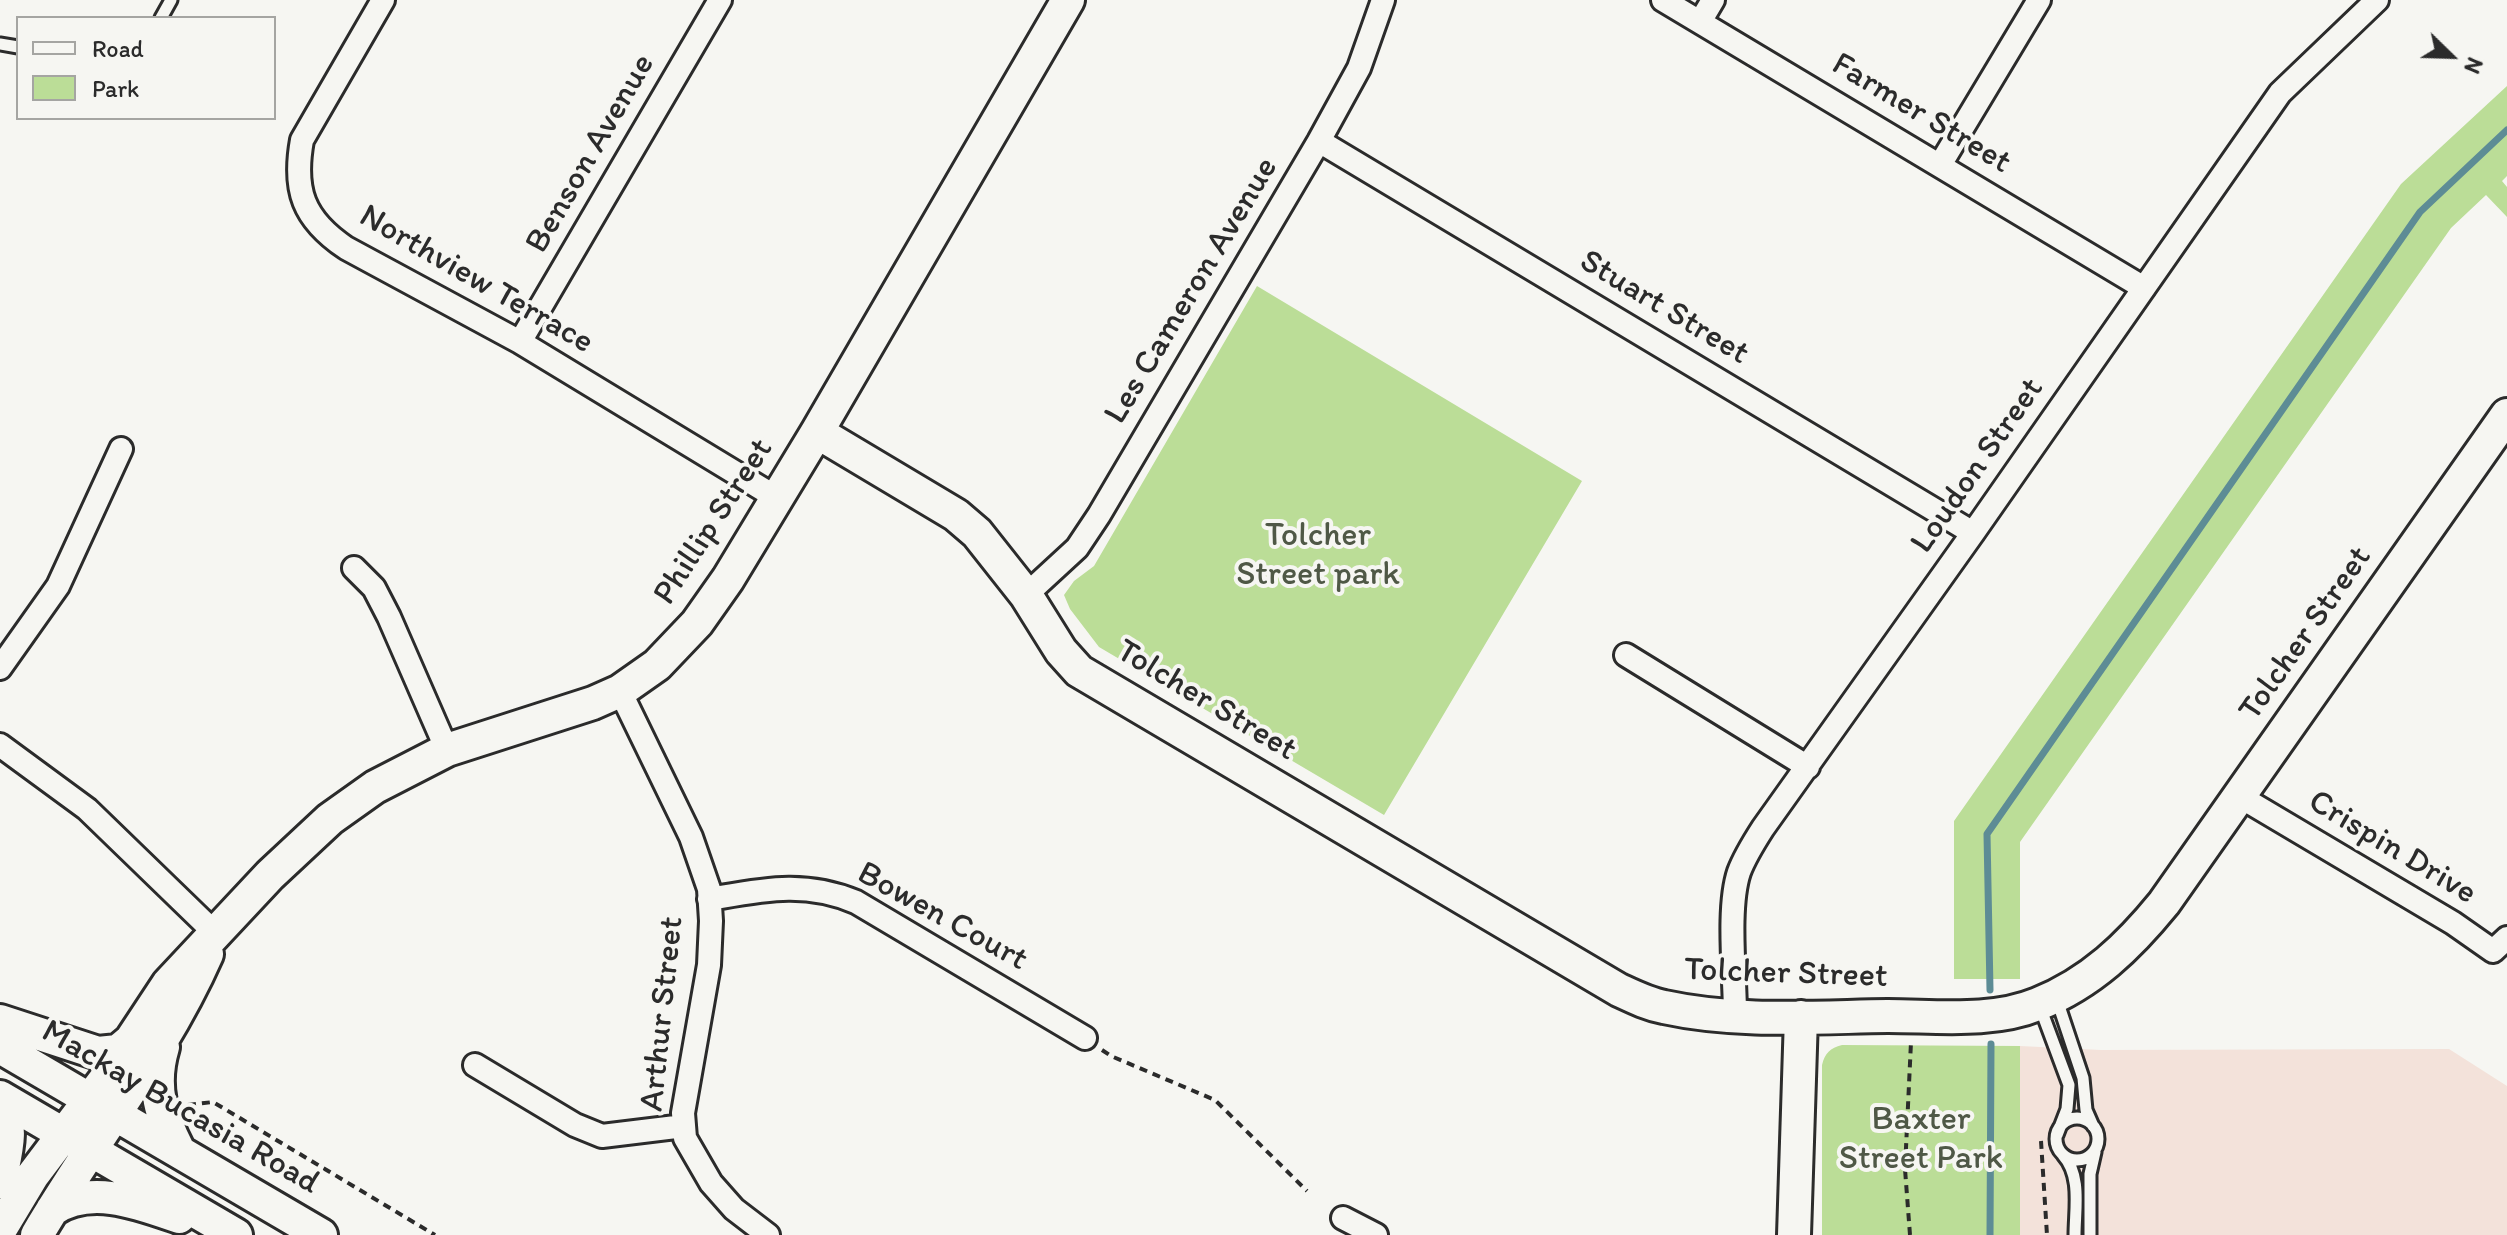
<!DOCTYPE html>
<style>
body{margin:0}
#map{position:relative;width:2507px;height:1235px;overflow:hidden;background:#f6f6f2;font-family:Itim,sans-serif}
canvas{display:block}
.legend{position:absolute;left:16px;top:16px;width:260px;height:104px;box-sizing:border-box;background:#f6f6f2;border:2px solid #a5a5a2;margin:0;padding:10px 14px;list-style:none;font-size:24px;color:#2b2b2b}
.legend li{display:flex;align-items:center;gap:16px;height:40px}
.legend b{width:40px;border:2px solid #a5a5a2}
.north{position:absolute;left:2411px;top:16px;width:80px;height:80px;-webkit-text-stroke:6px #f6f6f2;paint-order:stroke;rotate:113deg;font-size:22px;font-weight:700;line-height:32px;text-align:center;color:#2b2b2b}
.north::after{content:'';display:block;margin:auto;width:28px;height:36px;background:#2b2b2b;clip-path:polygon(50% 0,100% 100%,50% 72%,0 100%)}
</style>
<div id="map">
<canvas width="2507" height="1235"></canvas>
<ul class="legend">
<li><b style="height:10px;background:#f6f6f2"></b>Road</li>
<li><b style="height:22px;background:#bbdd97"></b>Park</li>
</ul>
<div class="north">N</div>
</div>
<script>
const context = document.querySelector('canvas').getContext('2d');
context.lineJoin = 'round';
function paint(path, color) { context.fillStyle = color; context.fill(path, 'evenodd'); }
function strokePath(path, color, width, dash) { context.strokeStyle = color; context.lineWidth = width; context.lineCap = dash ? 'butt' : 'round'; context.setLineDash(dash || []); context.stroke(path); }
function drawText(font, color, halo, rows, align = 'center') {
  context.font = font + ' Itim,sans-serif'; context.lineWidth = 8; context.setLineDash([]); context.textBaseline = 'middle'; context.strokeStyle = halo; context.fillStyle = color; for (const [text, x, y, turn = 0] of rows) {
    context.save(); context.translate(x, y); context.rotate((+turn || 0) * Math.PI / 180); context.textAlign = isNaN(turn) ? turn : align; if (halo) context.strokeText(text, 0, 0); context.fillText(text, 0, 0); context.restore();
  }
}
const built = new Path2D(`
 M2020 1046 2101 1050 2449 1049 2507 1086V1235H2020Z`);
const green = new Path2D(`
 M2507 86V176L2502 181 2507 187V217L2486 195 2451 228 2020 842V979H1954V821L2401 184Z
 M1257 286 1582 481 1384 815 1099 647 1070 609 1064 595 1074 581 1094 566Z
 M1842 1045 2020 1046V1235H1822V1065C1825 1053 1830 1048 1842 1045Z`);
const stream = new Path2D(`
 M1990 990 1987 834 2420 212 2507 130
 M1990 1235 1991 1044`);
const path = new Path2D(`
 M1102 1050 1111 1056 1215 1100 1307 1191
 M188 1105 213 1102 435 1235
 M2041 1141 2047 1235
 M1910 1235 1905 1169 1911 1042`);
const lane = new Path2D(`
 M161 18 171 0
 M0 44 18 47
 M2057 1000 2083 1078 2086 1110 2093 1126
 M2040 1007 2069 1085 2067 1109 2057 1135
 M2056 1139a21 21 0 1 1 42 0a21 21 0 1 1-42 0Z
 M2063 1155C2082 1176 2075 1209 2075 1235
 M2090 1235V1174L2095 1152`);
const street = new Path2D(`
 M383 0 302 140C293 190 303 219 346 248L520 342 777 498
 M1663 0 2144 288
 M1700 22 1713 0
 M1319 141 1973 533
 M1940 165 2039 0
 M520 342 720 0
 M354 568 374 588 389 617 447 750
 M1026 595 1077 548 1099 515 1319 141 1359 68 1383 0
 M1626 655 1808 767
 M0 668 58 586 121 449
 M620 691 691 837 709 889 711 921 709 965 683 1113 685 1138 711 1183 734 1209 768 1235
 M0 745 87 809 216 934
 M2239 796 2453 923 2493 951 2507 938
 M709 899C762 890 804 880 856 902L1085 1038
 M1735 1015C1735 975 1727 908 1739 872 1745 856 1754 842 1763 828L1973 533 2280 93 2377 0
 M475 1065 575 1125 602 1136 684 1126
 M1343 1218 1376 1235`);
const secondary = new Path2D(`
 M817 432 956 515 977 533 1026 595 1061 651 1079 671 1619 990C1634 997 1648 1004 1664 1007 1737 1023 1815 1017 1888 1016 1937 1016 1992 1023 2038 1004 2091 983 2129 946 2164 903L2507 415
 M0 1021 98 1053 118 1051 130 1041
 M0 1047 321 1235
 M163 1047C151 1087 161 1116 179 1151
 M0 1097 236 1235
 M0 1103C15 1128 5 1155 0 1182
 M52 1210C90 1184 139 1203 179 1217
 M0 1230 33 1175 104 1081 168 984 270 875 330 819 375 787 447 750 593 703 620 691 657 665 697 623 728 579 817 432 1068 0
 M37 1235C92 1141 163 1054 207 954
 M1794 1235 1801 1017`);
const streetNames = [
 ["Farmer Street",1921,114,31],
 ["Benson Avenue",591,154,-60],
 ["Northview Terrace",476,280,30],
 ["Les Cameron Avenue",1192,291,-59],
 ["Stuart Street",1664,308,31],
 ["Loudon Street",1978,466,-55],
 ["Phillip Street",714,522,-57],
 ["Tolcher Street",2306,634,-55],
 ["Tolcher Street",1206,701,31],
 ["Crispin Drive",2392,848,31],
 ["Bowen Court",942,917,29],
 ["Tolcher Street",1786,974,2],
 ["Arthur Street",663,1014,-84],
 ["Mackay Bucasia Road",180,1108,30]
];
const parkNames = [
 ["Tolcher",1318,536],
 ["Street park",1318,575],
 ["Baxter",1921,1120],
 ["Street Park",1921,1159]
];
paint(built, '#f3e2da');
paint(green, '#bbdd97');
strokePath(stream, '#5d8c95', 7);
strokePath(lane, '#2b2b2b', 17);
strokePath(street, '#2b2b2b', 28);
strokePath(secondary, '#2b2b2b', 38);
strokePath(path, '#2b2b2b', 4, [8, 6]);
strokePath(lane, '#f6f6f2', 11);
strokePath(street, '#f6f6f2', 22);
strokePath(secondary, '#f6f6f2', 32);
drawText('34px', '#2b2b2b', '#f6f6f2', streetNames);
drawText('34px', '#4f5846', '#f6f6f2', parkNames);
</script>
